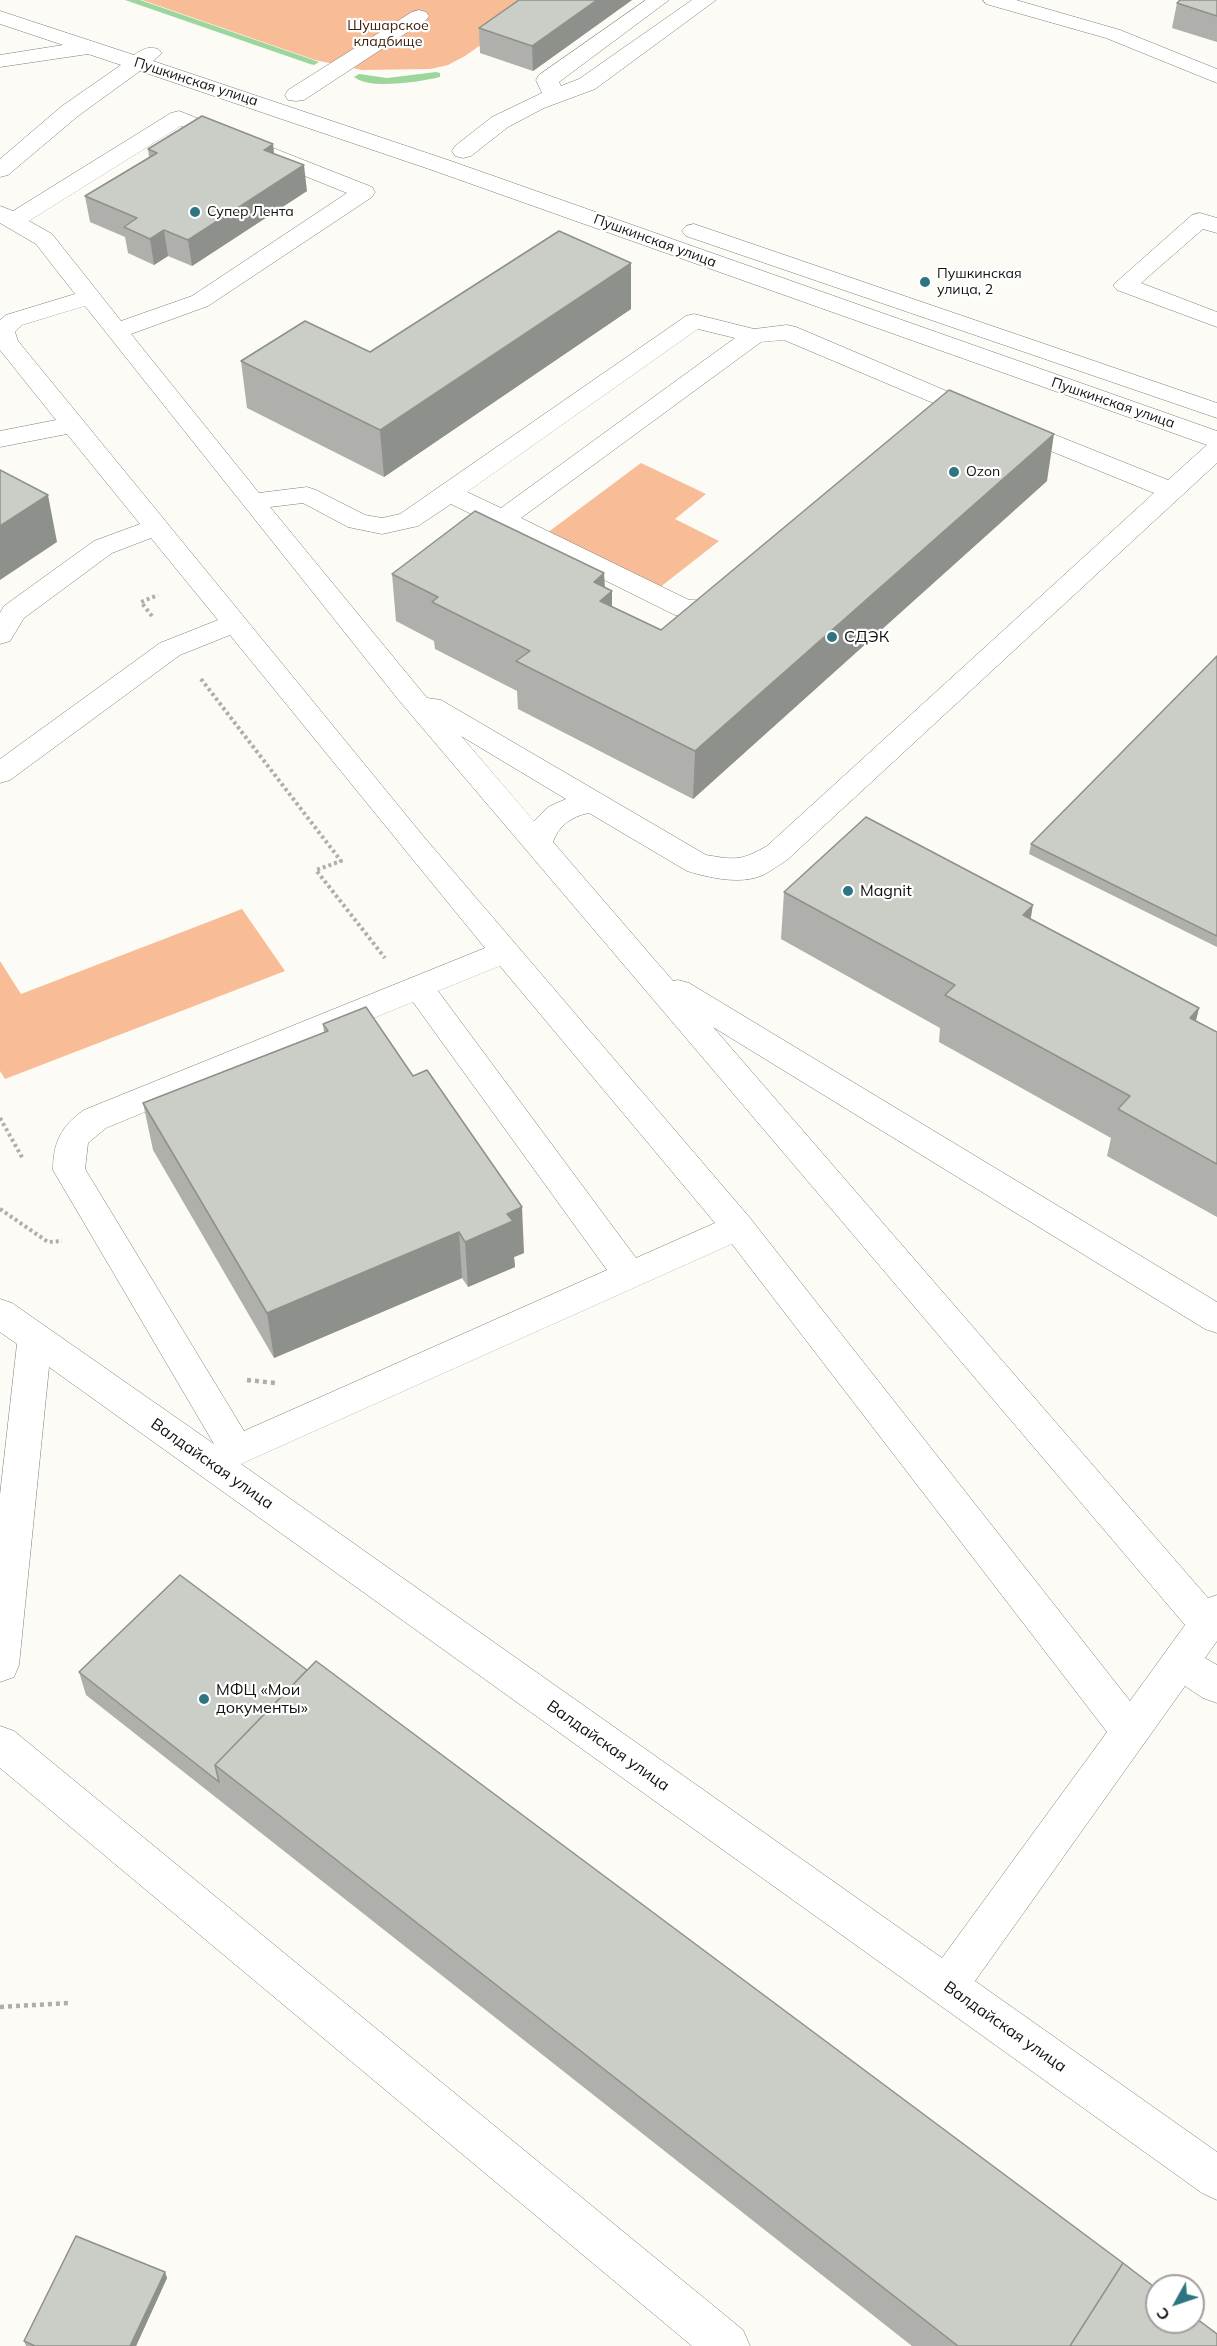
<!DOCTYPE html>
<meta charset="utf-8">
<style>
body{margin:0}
#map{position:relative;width:1217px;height:2346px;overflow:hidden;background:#fcfbf5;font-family:Mulish,sans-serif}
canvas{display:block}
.north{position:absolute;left:1145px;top:2274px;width:60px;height:60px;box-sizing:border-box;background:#fff;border:2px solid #a0a09f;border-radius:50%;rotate:230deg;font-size:16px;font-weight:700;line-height:24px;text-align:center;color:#121210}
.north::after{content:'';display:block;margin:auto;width:21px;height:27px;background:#2e7581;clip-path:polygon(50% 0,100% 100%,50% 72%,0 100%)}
</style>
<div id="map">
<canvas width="1217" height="2346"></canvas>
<div class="north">С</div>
</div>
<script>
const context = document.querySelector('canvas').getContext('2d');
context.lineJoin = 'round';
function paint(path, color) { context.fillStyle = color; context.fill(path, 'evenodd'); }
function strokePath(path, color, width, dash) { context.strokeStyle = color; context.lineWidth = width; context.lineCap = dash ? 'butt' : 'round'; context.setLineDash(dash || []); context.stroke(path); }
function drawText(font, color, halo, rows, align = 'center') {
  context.font = font + ' Mulish,sans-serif'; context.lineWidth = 4.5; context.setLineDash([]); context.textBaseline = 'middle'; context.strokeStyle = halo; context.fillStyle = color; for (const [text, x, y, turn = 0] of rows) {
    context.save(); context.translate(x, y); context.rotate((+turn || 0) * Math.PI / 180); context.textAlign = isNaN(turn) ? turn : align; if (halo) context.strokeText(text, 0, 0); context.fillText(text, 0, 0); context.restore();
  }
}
const green = new Path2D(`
 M142 0H545L465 56 448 65 430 69 362 70 315 60Z
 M641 463 706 494 675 519 719 541 659 588 547 533Z
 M242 909 285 971 5 1079 0 1071V961L21 994Z`);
const stream = new Path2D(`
 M125 0H140L319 62 314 65 310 64Z
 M436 72 440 73V77C419 82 370 90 354 77L359 74 387 78Z`);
const pathFar1 = new Path2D(`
 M152 616 141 602 158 595
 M201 679 341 861 316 870 385 958
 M0 1118 23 1159
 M0 1209 48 1242 62 1241`);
const path = new Path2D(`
 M247 1380 275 1383
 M0 2007 68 2003`);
const minor = new Path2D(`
 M646 0H669L559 82 561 86 579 79 692 0H716L595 89 544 108 508 127 471 156 463 158 455 156 452 151 455 146 492 117 542 93 536 80 539 75Z
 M983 0H1016L1120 30 1217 69V83L1106 38 986 4Z
 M419 10 426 12 429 16 426 20 304 100 296 101 288 100 285 95 288 90 412 12Z
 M0 11 134 55C143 49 148 46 158 49L162 53 153 61 448 160 1217 431V463L787 860C779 865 771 871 763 875 741 885 710 878 687 871L589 813C572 816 558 826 553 842L673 981 678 980 689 983 1217 1302V1333L1205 1329 713 1027 1208 1598 1217 1595V1641L1205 1658 1217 1665V1703L1203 1698 1185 1686 975 1981 1217 2152V2200L1202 2193 49 1367 19 1665 14 1677 0 1682V1495L17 1344 0 1332V1299L12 1303 214 1444 53 1170C53 1143 61 1126 84 1110L485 948 230 635 180 655 10 780 0 783V759L160 643 218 620 151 538 112 553 24 618 10 641 0 644V613L4 606 94 541 140 524 67 434 0 447V431L56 420 0 350V320L6 315 75 294 36 244 0 223V206L13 211 171 113 179 111 372 187 375 192 372 197 208 306 131 334 259 493 307 487 316 490 365 515 382 518 400 514 686 316 694 314 754 329 787 325 796 327 963 398 1168 480 1207 445 432 170 140 71 78 116 8 175 0 177V159L62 106 121 65 88 54 0 67V55L63 45 0 24ZM181 126 347 193 192 296 121 321 52 234 29 221ZM85 306 397 698 1185 1625 1130 1701 750 1218 424 837 18 341 15 332 22 325ZM698 329 735 338 501 508 467 492ZM784 340 945 408 1154 493 767 846C741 861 735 860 706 855L441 700 427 698 270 507 303 503 348 527 382 534 418 526 451 504 675 615C698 621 728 618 741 597L738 591C724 587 721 592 709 598 704 601 695 600 689 600L521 518 761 342ZM461 736 566 799 548 807 534 821ZM500 966 715 1223 636 1258 438 991ZM413 1002 607 1270 244 1431 85 1169 88 1143 106 1128ZM732 1244 1107 1732 942 1958 241 1464Z
 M1200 213 1217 218V233L1203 229 1141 283 1217 312V327L1117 290 1113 285 1192 215Z
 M694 224 1217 403V418L686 236 682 231 686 226Z
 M0 1726 14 1731 743 2330 750 2346H692L0 1768Z`);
const wall = new Path2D(`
 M632 0 533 71 480 53 479 28Z
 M1217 0V42L1172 28 1177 3Z
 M273 144 274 153 307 191 192 266 168 256 154 265 128 253 125 237 90 222 85 196 149 157 148 149Z
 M631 263V309L384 477 247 408 241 361 370 352Z
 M1047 481 693 799 518 709 517 691 435 649 434 641 396 621 392 574 604 573 605 588 612 591V607L661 630Z
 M1217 656V947L1029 854 1031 844Z
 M784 892 1031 920 1199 1008 1196 1021 1217 1032V1217L1107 1156 1111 1138 939 1042 940 1028 781 939Z
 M323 1024 524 1253 514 1257 515 1267 468 1287 462 1278 274 1358 153 1150 143 1103 324 1033Z
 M307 1670 1217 2346H912L86 1695 79 1672Z
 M165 2272 167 2278 136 2346H26L24 2341Z`);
const shadedWall = new Path2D(`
 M597 0H632L533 71 532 46Z
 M273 144 275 170 264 150Z
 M304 165 307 191 192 266 188 240Z
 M164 230 168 256 154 265 150 239Z
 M631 263V309L384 477 380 430Z
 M1054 434 1047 481 693 799 695 751Z
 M48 495 57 542 0 580V526Z
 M604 573 605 597 612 591V639L594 582Z
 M1033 905 1025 952 1023 915Z
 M1199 1008 1187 1055 1190 1018Z
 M522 1207 524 1253 514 1257 515 1267 468 1287 465 1242 507 1214Z
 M459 1232 462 1278 274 1358 267 1313Z
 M165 2272 167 2278 136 2346H130Z`);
const building = new Path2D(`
 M519 0H597L532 46 479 28Z
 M1180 0H1217V16L1177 3Z
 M202 116 273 144 264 150 304 165 188 240 164 230 150 239 124 227 137 218 85 196 157 153 148 149Z
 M559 231 631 263 380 430 241 361 305 321 370 352Z
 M949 390 1054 434 695 751 516 661 530 651 432 602 438 597 392 574 475 511 604 573 594 582 612 591 600 601 661 630Z
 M0 470 48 495 0 526Z
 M1217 656V936L1031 844Z
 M866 817 1033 905 1023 915 1199 1008 1190 1018 1217 1032V1164L1118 1109 1130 1096 945 995 955 985 784 892Z
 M366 1007 413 1076 427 1070 522 1207 507 1214 513 1221 465 1242 459 1232 267 1313 143 1103 328 1031 323 1024Z
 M180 1575 307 1670 215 1765 219 1782 79 1672Z
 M316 1661 1123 2263 1070 2346H958L215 1765Z
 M76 2236 165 2272 130 2346H35L24 2341Z
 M1123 2263 1157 2289V2322H1193V2316L1217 2334V2346H1070Z`);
const markers = [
 [195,212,6,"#2e7581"],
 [925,282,6,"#2e7581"],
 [954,472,6,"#2e7581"],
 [832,637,6,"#2e7581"],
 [848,891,6,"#2e7581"],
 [204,1699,6,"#2e7581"]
];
const farParknames = [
 ["Шушарское",388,26],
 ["кладбище",388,42]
];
const farStreetnames = [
 ["Пушкинская улица",196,82,18],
 ["Пушкинская улица",655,241,20],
 ["Пушкинская улица",1113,403,19]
];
const farPoinames = [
 ["Супер Лента",207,212],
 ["Пушкинская",937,274],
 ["улица, 2",937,290],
 ["Ozon",966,472]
];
const poiNames = [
 ["СДЭК",844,637],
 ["Magnit",860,891],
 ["МФЦ «Мои",216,1690],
 ["документы»",216,1708]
];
const streetNames = [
 ["Валдайская улица",212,1464,35],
 ["Валдайская улица",608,1746,35],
 ["Валдайская улица",1005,2027,35]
];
paint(green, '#f8bd96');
paint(stream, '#9dd69c');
strokePath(minor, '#7f7e79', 1);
strokePath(pathFar1, '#afaea9', 4, [3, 3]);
strokePath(path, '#afaea9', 4.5, [4, 4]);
paint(minor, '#fff');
paint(wall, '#afb0ab');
paint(shadedWall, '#8e908b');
paint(building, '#cbcdc7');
strokePath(building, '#8e908b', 1.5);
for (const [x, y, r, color] of markers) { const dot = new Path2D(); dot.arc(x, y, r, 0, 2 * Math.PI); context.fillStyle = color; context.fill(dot); strokePath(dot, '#fff', 2); }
drawText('14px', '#3d220e', '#fff', farParknames);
drawText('14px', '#121210', '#fff', farStreetnames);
drawText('14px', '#121210', '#fff', farPoinames, 'left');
drawText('16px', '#121210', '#fff', poiNames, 'left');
drawText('16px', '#121210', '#fff', streetNames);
</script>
